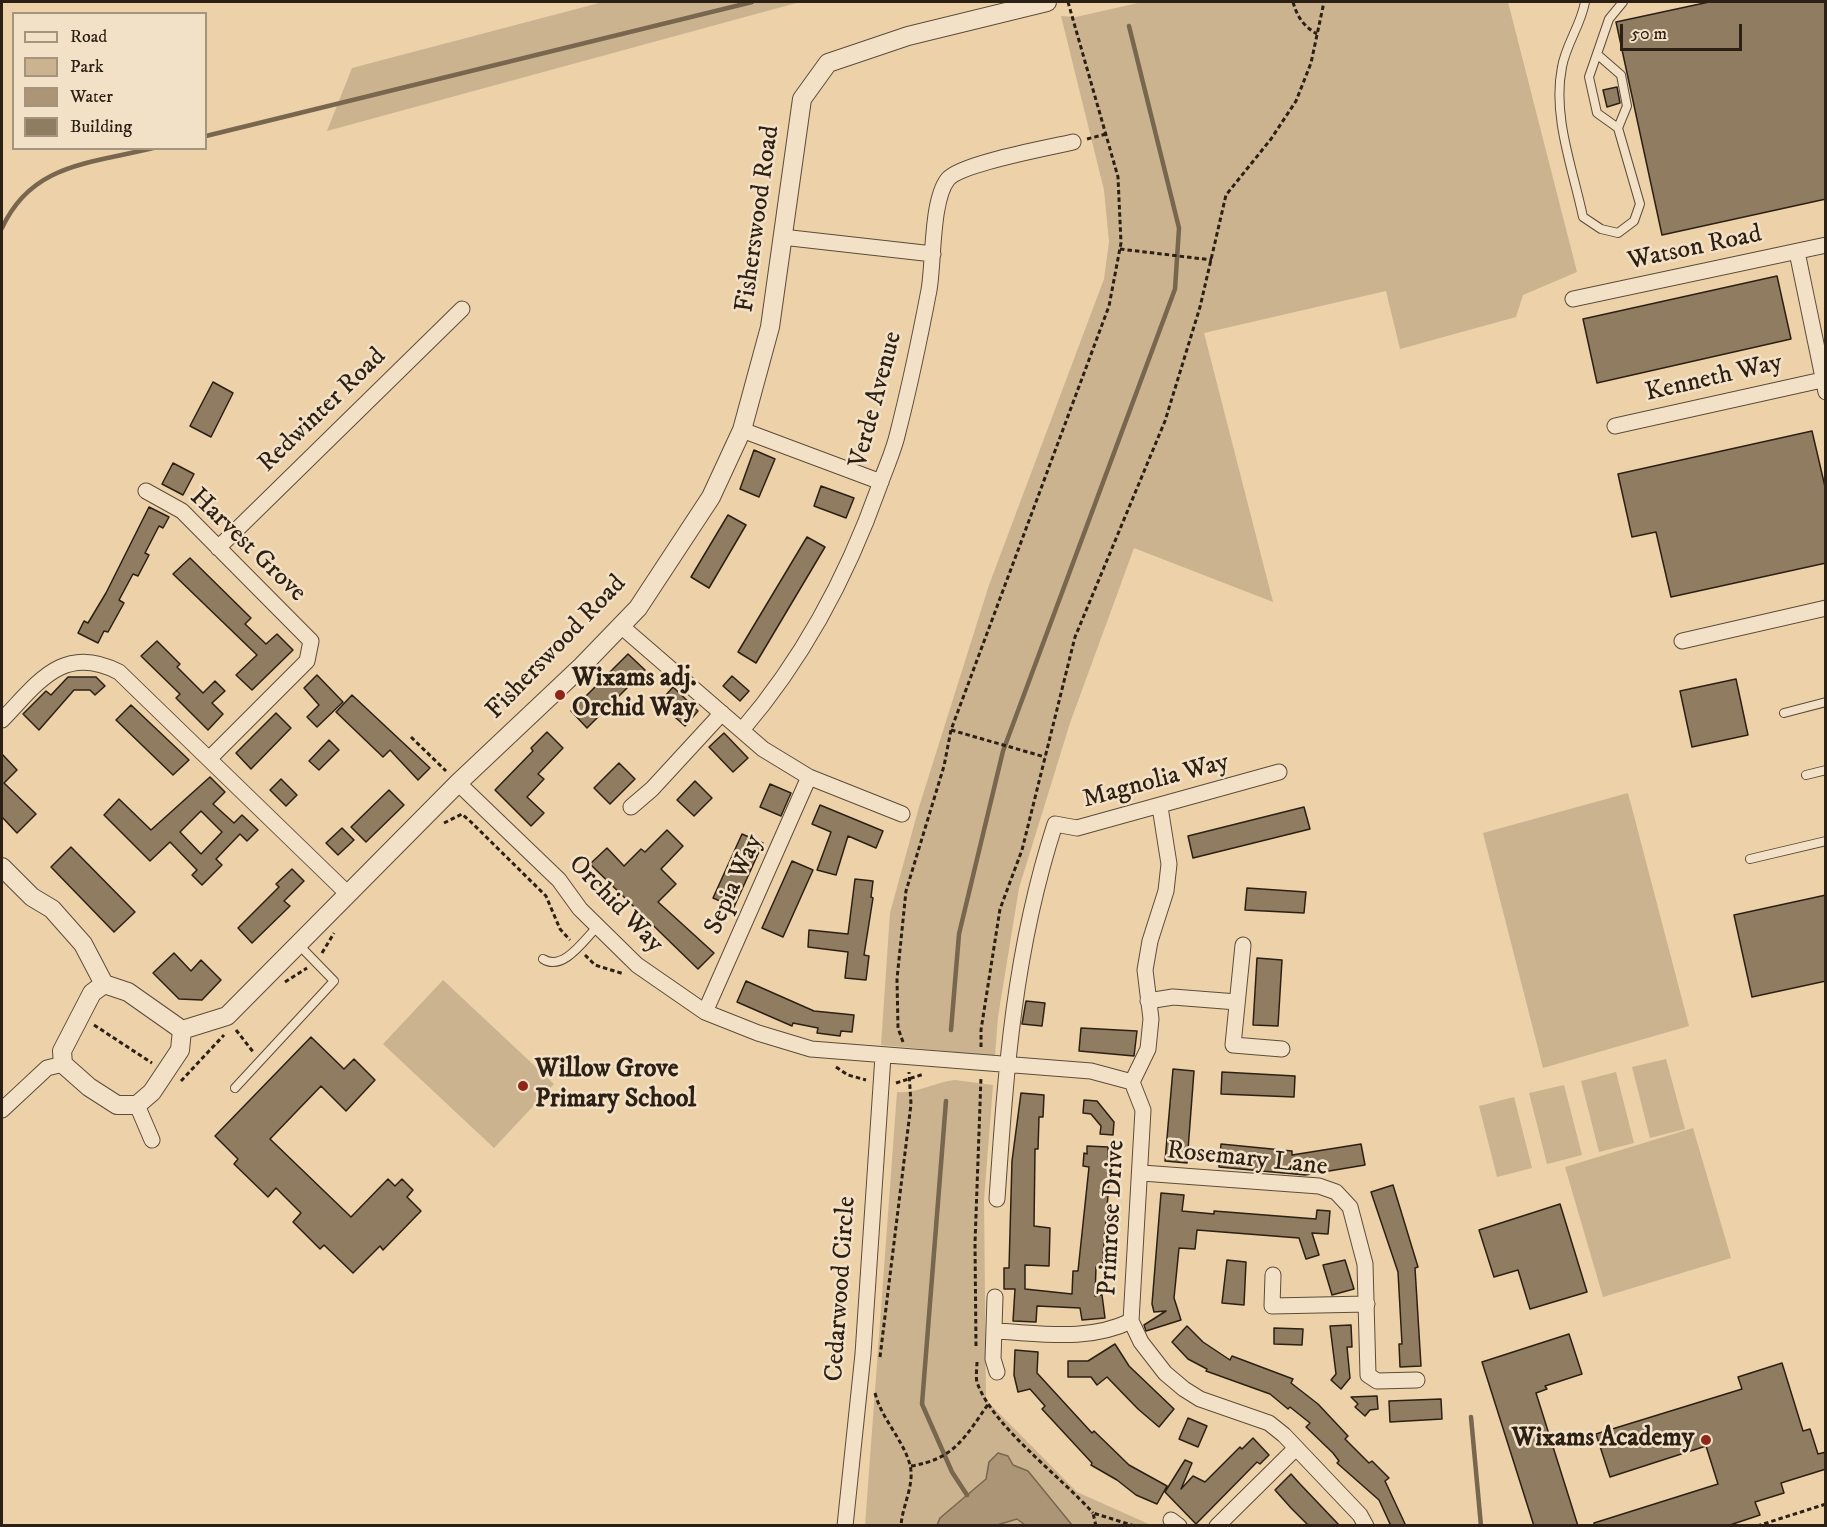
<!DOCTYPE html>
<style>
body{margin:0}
#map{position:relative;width:1827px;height:1527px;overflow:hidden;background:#ecd1a9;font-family:"IM FELL DW Pica",serif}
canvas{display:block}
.frame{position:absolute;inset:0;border:3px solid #2c2014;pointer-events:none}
.legend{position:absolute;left:12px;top:12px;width:195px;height:138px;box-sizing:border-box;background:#f3e1c7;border:2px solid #a3947f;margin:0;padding:8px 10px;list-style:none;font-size:18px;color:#2c2014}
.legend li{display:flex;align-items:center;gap:12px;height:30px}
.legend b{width:30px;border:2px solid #a3947f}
.scale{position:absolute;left:1620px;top:24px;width:122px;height:27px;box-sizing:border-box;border:3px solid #2c2014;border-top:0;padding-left:8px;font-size:18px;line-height:21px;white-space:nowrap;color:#2c2014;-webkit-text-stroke:4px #f3e1c7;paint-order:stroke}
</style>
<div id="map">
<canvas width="1827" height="1527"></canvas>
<div class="frame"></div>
<ul class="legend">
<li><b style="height:8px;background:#f3e1c7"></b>Road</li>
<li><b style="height:16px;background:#cbb390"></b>Park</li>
<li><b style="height:16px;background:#ab9576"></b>Water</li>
<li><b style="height:16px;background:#907c61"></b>Building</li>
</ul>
<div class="scale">50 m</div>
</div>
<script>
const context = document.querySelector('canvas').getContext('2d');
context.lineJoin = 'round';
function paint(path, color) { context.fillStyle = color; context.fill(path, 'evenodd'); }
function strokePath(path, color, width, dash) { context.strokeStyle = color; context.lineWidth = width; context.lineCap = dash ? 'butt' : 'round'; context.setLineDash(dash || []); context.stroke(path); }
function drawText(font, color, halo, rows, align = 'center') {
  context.font = font + ' "IM FELL DW Pica",serif'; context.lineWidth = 5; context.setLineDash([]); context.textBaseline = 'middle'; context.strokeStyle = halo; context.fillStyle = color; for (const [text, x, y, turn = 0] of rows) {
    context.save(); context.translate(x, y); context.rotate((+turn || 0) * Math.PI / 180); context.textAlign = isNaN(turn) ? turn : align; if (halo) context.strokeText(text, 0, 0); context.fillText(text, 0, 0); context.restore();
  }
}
const green = new Path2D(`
 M603 2H800L327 131 352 68Z
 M1142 2H1508L1577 272 1523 295 1516 317 1400 349 1386 291 1204 333 1273 602 1134 548 1070 723 1019 888 998 1017 995 1056 881 1045 890 913 919 807 989 585 1104 279 1109 242 1104 190 1061 16 1076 17Z
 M1628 793 1689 1026 1543 1068 1483 833Z
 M443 980 554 1084 494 1148 383 1044Z
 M1666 1059 1685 1129 1650 1138 1632 1067Z
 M1616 1072 1634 1143 1599 1152 1581 1081Z
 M955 1080 993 1085 984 1200 986 1400 1077 1492 1151 1525 865 1526 897 1092C918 1094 934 1082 955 1080Z
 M1564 1085 1582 1155 1547 1164 1529 1093Z
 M1514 1097 1532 1168 1497 1177 1479 1106Z
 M1693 1128 1731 1258 1603 1297 1565 1167Z`);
const water = new Path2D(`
 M998 1453 1008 1456 1013 1465 1028 1471 1072 1525H1025L1017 1519 997 1525H937L940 1518 986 1479 989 1462Z`);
const stream = new Path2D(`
 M206 136 752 2
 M2 228C32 163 90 164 153 148
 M951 1030 959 934 1003 751 1175 289 1179 228 1129 26
 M946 1101 922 1404 952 1472 967 1495
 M1471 1417 1481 1526`);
const building = new Path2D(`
 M1709 2H1826V199L1662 235 1616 22Z
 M1617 87 1620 103 1607 107 1603 90Z
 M1777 276 1791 339 1597 383 1583 319Z
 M213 382 233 393 211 437 190 426Z
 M1812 431 1826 491V563L1671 597 1656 532 1632 537 1618 474Z
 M754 450 775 459 759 497 740 489Z
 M173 463 194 474 183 495 162 484Z
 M821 486 854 498 846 518 814 506Z
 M149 507 169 517 163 528 159 526 145 553 149 555 138 576 133 574 119 600 124 603 108 632 104 631 98 643 78 633 84 621 88 623 106 593Z
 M728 515 746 525 709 588 691 577Z
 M807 537 825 547 756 663 738 652Z
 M190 558 251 618 245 624 266 644 277 634 293 650 252 690 236 675 257 655 173 574Z
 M157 641 180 664 177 667 203 693 215 681 225 691 212 703 223 714 208 730 176 698 180 694 141 656Z
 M628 654 645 670 587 728 571 711Z
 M317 675 343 702 317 727 307 717 319 705 304 688Z
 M732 676 749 691 740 701 723 686Z
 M68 677H96L105 686 95 695 90 690H74L39 730 23 714 46 691 51 695Z
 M1736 679 1748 735 1692 747 1680 691Z
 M673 687 698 711 685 726 659 703Z
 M352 695 430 768 418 780 390 750 383 757 336 712Z
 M131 705 189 760 173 775 116 720Z
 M276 713 291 728 251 769 236 753Z
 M547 732 563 748 538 774 544 779 527 797 544 813 531 826 495 790 533 751 531 748Z
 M724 733 748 758 733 772 709 747Z
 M329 740 339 750 319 770 309 761Z
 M2 754 17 770 4 783 36 814 17 833 2 817Z
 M619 763 635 779 610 804 594 788Z
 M210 777 225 792 213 804 234 823 242 815 258 830 247 841 240 834 216 859 222 865 202 885 192 875 197 870 170 842 150 861 104 815 119 799 151 830ZM201 811 222 832 201 854 180 832Z
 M281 779 297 795 286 806 270 790Z
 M695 781 712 798 694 816 677 800Z
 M770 784 791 793 781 816 760 807Z
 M389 790 404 805 366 842 351 827Z
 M820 805 883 831 876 848 848 836 836 875 817 870 831 832 812 824Z
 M1304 807 1310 829 1193 858 1188 836Z
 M342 828 354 840 338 855 326 843Z
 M667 830 683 846 661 869 676 884 658 902 714 953 698 969 590 864 607 848 624 866 641 849 645 852Z
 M742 834 763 843 734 907 713 898Z
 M71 847 135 912 114 932 51 867Z
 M792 861 813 870 783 937 762 928Z
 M292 869 304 881 284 901 290 906 252 943 238 928 279 887 276 884Z
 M855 879 873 881 871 897 873 898 864 955 869 956 866 980 845 978 848 952 808 947 809 930 848 934Z
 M1247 888 1306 892 1304 913 1245 910Z
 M1826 895V981L1752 997 1734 915Z
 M174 953 191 971 201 960 221 980 202 1000 179 999 153 973Z
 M1257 958 1282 960 1278 1026 1253 1025Z
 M746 981 814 1011 854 1015 852 1032 841 1031 840 1036 817 1033 818 1028 793 1023 792 1026 737 1002Z
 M1026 1001 1045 1003 1042 1026 1022 1024Z
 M1081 1028 1137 1031 1134 1056 1079 1051Z
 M311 1037 344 1069 354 1059 375 1080 346 1111 321 1086 270 1139 351 1217 388 1179 395 1186 402 1179 413 1190 407 1197 421 1211 383 1250 380 1246 353 1273 324 1245 320 1249 293 1222 301 1213 276 1188 268 1197 234 1164 238 1159 215 1136Z
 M1173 1069 1194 1071 1187 1163 1165 1161Z
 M1222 1072 1295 1076 1294 1097 1221 1094Z
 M1021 1093 1044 1095 1043 1117H1039L1038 1149H1035L1034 1226 1050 1228 1049 1266 1025 1265V1289L1072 1294 1073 1271H1078L1089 1167 1083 1166 1084 1153 1087 1154V1146L1108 1147 1109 1183 1105 1232 1102 1267H1096L1095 1296 1102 1295 1105 1318 1082 1320 1080 1308 1037 1306 1036 1322 1013 1321 1015 1289H1004V1268H1009L1012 1161Z
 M1084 1100 1097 1101 1114 1122 1113 1135 1100 1134 1101 1126 1091 1114 1083 1113Z
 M1221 1144 1292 1151V1155L1361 1144 1365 1165 1305 1175 1219 1167Z
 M1393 1185 1418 1267 1415 1268 1421 1366 1400 1367 1399 1344H1402L1398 1272 1371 1192Z
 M1161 1193 1184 1195 1182 1211 1214 1214V1211L1316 1219 1317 1210 1330 1211 1328 1234 1312 1233 1319 1255 1306 1259 1299 1238 1197 1230 1195 1249 1179 1248 1174 1298 1181 1320 1146 1331 1144 1325 1166 1311 1154 1312 1152 1304Z
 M1560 1204 1587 1292 1530 1309 1518 1270 1494 1277 1479 1230Z
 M1227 1260 1246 1262 1244 1305 1222 1303Z
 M1345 1260 1354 1289 1332 1295 1323 1265Z
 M1351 1325 1352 1347H1347L1350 1378 1341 1389 1331 1380 1336 1374 1330 1326Z
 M1187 1326 1203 1342 1230 1360 1232 1356 1293 1379 1291 1383 1318 1404 1348 1436 1345 1439 1369 1463 1372 1461 1389 1478 1385 1481 1406 1526H1391L1379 1500 1337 1463 1339 1461 1333 1453 1306 1427 1310 1423 1290 1407 1288 1409 1270 1394 1206 1371 1207 1369 1188 1359 1172 1342Z
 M1274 1328 1303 1329 1302 1345 1274 1344Z
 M1569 1334 1582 1374 1545 1386 1547 1389 1536 1393 1578 1526H1534L1482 1362Z
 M1115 1344 1129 1366 1174 1409 1159 1427 1138 1409 1107 1377 1097 1385 1091 1377H1068V1361H1088Z
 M1015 1350 1038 1352 1037 1373 1092 1433 1094 1431 1129 1465 1167 1486 1157 1504 1136 1495 1117 1480 1091 1465 1092 1463 1042 1409 1045 1406 1030 1389 1018 1392 1014 1375Z
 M1782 1363 1803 1431 1810 1429 1818 1454 1826 1452V1469L1781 1483 1784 1493 1755 1502 1760 1515 1727 1526H1594V1523L1718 1484 1706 1446 1610 1477 1596 1434 1742 1389 1738 1377Z
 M1377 1396 1378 1409 1370 1410 1365 1416 1355 1407 1358 1404 1351 1397Z
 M1441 1399 1442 1419 1390 1422 1389 1401Z
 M1188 1418 1207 1426 1198 1447 1179 1439Z
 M1253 1438 1269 1455 1260 1464 1257 1462 1196 1524 1165 1492 1185 1460 1192 1463 1181 1489 1193 1476 1205 1482 1240 1447 1242 1449Z
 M1291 1474 1300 1484 1340 1526H1309L1291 1508 1275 1490Z`);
const path = new Path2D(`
 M1293 2C1297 16 1303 26 1317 34
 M1087 139 1106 134
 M1120 249 1212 260
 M951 730 1045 757
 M411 737 446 771
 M444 823 462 814 471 822 546 896 560 929 570 940
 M322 953 334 933
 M585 955 595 965 624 974
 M285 982 307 968
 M94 1025 152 1063
 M236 1030 254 1053
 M903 1042 898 1028 897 979 906 891 944 766 951 730 1109 306 1121 243 1118 177 1068 2
 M981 1047V1030L1000 909 1022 850 1075 637 1165 421 1200 307 1226 195 1271 139 1296 101 1311 63 1324 2
 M836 1067 848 1075 866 1080
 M181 1081 224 1035
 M896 1083 924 1074
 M976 1346 975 1243 981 1077
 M880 1357 911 1104 909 1072
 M977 1362C977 1369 975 1379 978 1385 995 1428 1061 1477 1093 1513
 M875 1393C882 1420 903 1439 910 1465 915 1485 902 1506 901 1526
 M911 1466C955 1459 965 1437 989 1403
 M1096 1526 1093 1513 1135 1526
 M1757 1526 1826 1504`);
const service = new Path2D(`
 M1585 2C1581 25 1566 44 1562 67 1552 116 1573 169 1583 217L1601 229 1618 233 1634 221 1640 204 1618 128 1627 106 1621 75 1598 55
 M1618 128 1597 113 1589 77 1609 19 1623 2
 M1784 713 1826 702
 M1806 775 1826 770
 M1750 859 1826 841
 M543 959C563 972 584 940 597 927
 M235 1088 334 981 298 944`);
const minor = new Path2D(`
 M782 237 933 254
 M1797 252 1826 392
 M1573 299 1826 245
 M1615 426 1822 380
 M742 430 881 482
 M146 491 182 511 311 641 307 661 210 758
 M218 548 462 309
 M621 626 763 749 809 777 902 814
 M1682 641 1826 608
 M2 720C38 683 63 643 119 672L348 894
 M742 730C804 658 847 577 879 487 885 469 894 451 898 432 910 385 920 337 929 290 934 262 931 200 948 179 962 163 1048 148 1073 142
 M458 783 559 880 580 909 637 965 705 1012 758 1033 811 1049 1091 1071 1132 1082
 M631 807 652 789 722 713
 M1160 807 1169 864 1166 891 1150 941 1145 970 1151 1019 1148 1049 1132 1082 1143 1110 1131 1321 1141 1342 1165 1373 1184 1389 1200 1399 1269 1423 1284 1435 1360 1515 1366 1526
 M1243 945 1233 1045 1282 1049
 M1148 1001 1173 997 1237 1002
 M705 1012 809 777
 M137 1105 152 1140
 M2 1110 47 1068 63 1064
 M1142 1173 1319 1186 1336 1192 1350 1207 1365 1264 1368 1375 1377 1381 1417 1380
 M997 1199C1006 1068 1014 951 1055 824L1077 828 1279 772
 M1273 1275 1272 1306 1367 1304
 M995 1297 993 1359 997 1372
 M994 1331C1041 1333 1088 1342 1131 1321
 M1171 1520 1179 1526
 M845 1526 863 1354 883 1056
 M1217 1526 1296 1448`);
const tertiary = new Path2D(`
 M2 867 32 897 52 909 83 944 104 984
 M104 984 128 992 182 1030 180 1050 152 1092 137 1105H117L89 1087 63 1064 62 1051 92 993Z
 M182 1030 227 1016 458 783 582 666 638 608 711 497 742 430 770 327 802 99 828 63 908 36 1047 2`);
const markers = [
 [560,695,6,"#8f2418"],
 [523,1086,6,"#8f2418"],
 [1706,1440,6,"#8f2418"]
];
const streetNames = [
 ["Fisherswood Road",759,219,-82],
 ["Watson Road",1695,249,-12],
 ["Kenneth Way",1714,379,-13],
 ["Verde Avenue",877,400,-75],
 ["Redwinter Road",323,411,-44],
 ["Harvest Grove",247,546,44],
 ["Fisherswood Road",557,648,-46],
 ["Magnolia Way",1156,782,-15],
 ["Sepia Way",735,885,-66],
 ["Orchid Way",615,905,46],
 ["Rosemary Lane",1247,1160,6],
 ["Primrose Drive",1113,1218,-87],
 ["Cedarwood Circle",842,1289,-86]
];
const poiNames = [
 ["Wixams adj.",572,680],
 ["Orchid Way",572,710],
 ["Willow Grove",535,1071],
 ["Primary School",535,1101],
 ["Wixams Academy",1694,1440,"right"]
];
paint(green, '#cbb390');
paint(water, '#ab9576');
strokePath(water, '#78664f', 1.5);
strokePath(stream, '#78664f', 4.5);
paint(building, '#907c61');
strokePath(building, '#2c2014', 1.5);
strokePath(service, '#5c4c39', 10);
strokePath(minor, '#5c4c39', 17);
strokePath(tertiary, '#5c4c39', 20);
strokePath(path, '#2c2014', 3, [4.5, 3]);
strokePath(service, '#f3e1c7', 8);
strokePath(minor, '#f3e1c7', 15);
strokePath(tertiary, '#f3e1c7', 18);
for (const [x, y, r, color] of markers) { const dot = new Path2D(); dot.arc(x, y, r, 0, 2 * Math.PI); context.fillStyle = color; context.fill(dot); strokePath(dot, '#f3e1c7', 2); }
drawText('26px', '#2c2014', '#f3e1c7', streetNames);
drawText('bold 26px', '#2c2014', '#f3e1c7', poiNames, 'left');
</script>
